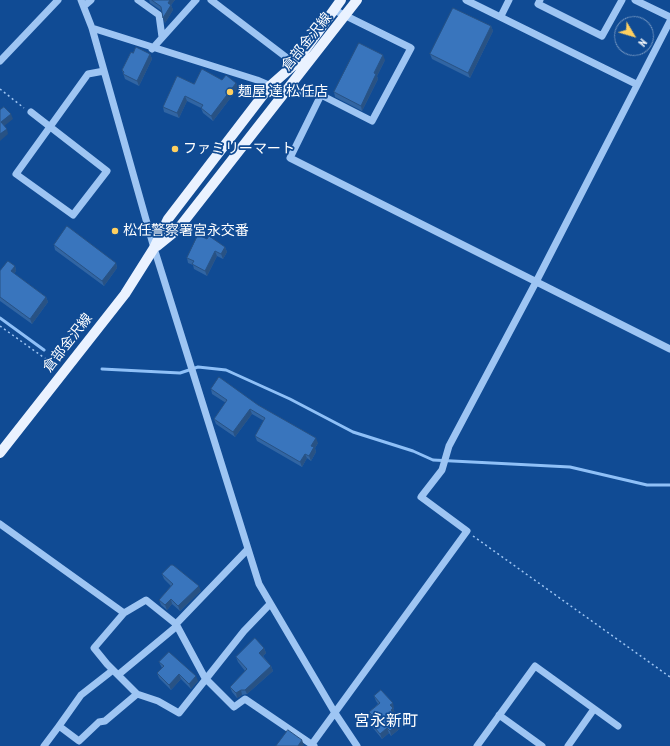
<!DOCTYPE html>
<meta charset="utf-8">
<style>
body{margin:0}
#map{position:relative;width:670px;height:746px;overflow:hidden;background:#104b94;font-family:"PT Sans Narrow",sans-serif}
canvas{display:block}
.north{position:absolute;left:614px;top:16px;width:40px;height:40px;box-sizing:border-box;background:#104b94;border:1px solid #7093bf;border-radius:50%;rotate:128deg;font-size:11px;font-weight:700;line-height:16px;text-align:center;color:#fff}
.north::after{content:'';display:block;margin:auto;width:14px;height:18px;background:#ffd060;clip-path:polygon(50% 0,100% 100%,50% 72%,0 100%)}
</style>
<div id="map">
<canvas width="670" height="746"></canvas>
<div class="north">N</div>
</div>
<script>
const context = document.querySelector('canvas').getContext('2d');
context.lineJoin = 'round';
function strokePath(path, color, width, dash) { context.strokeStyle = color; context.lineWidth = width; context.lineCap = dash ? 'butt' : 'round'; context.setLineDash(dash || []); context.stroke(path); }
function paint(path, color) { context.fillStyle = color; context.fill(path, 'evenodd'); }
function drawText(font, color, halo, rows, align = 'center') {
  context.font = font + ' "PT Sans Narrow","Noto Sans JP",sans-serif'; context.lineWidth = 3.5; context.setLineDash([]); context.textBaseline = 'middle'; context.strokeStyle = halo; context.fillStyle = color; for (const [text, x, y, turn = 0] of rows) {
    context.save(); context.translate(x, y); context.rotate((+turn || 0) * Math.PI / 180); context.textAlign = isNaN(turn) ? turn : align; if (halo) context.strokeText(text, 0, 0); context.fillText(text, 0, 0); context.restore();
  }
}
const stream = new Path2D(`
 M0 318 44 350
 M102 369 180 373 198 367 226 370 290 399 353 432 413 451 433 460 570 467 647 485H670`);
const path = new Path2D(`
 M0 89 24 108
 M0 326 57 367
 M473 536 670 677`);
const minor = new Path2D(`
 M81 0 92 28 154 248 259 584 335 713 357 746
 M138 0 159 15 162 37
 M211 0 295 64
 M466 0 636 84
 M540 0 538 4 602 36 622 0
 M635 0 670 17
 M84 6 91 0
 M501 16 509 0
 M92 28 257 80 285 92 321 95 290 158 670 349
 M152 49 196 0
 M0 61 58 0
 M321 95 372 121 411 48 334 10
 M31 112 107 171 73 215 16 174 88 74 104 71
 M0 524 124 613 146 600 176 624 205 678 234 707 245 699 314 746
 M124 613 94 648 107 664 137 694 158 701 179 713 244 631 270 604
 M176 624 248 549
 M113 670 81 695 59 726 79 741 99 722 105 721 137 694
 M118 675 177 626
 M499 715 542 746
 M312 744 467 531 421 497 442 470 449 446 536 282 670 21
 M44 746 59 726
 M477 746 535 666 618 726
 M568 746 594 709`);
const major = new Path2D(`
 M157 246 178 229 357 0
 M0 453 125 294 154 248 168 219 270 86 295 64 341 0`);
const wall = new Path2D(`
 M149 0H175L171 5 173 10 165 23 162 11 150 3Z
 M491 26 493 31 470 78 432 59 430 54Z
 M133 53 150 54 152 59 139 86 125 79 122 70Z
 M385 60 377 76 378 79 362 111 335 97 334 92Z
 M222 80 236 83 238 88 213 121 203 113 201 108 187 101 179 118 164 112 163 107 194 84Z
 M207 239 225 247 227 252 223 259 217 256 207 276 194 269 193 265 188 263 187 258Z
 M54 245 116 263 117 268 104 286 55 250Z
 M15 266 16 271 14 274 46 297 48 302 32 324 0 301V271Z
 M211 389 258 405 318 443 315 448 316 452 311 461 307 458 302 467 257 441 255 436 264 421 252 414 235 437 216 424 214 419 226 403 212 394Z
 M162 574 201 591 180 611 172 604 167 610 161 605 159 600 171 586 164 579Z
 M264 648 266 653 263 656 271 666 273 671 247 694 242 695 237 698 232 692 230 687 245 671 238 662 236 657Z
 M159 662 198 681 191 689 181 679 171 690 159 678 157 673 162 668Z
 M374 696 394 708 393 709 395 713 394 714 403 726 391 736 389 733 382 739 373 728 371 723 374 720 371 717 369 712 378 704 376 701Z`);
const shadedWall = new Path2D(`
 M170 0H175L171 5 173 10 165 23 163 18 168 3Z
 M491 26 493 31 470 78 468 73Z
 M150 54 152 59 139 86 137 81Z
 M383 55 385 60 377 76 378 79 362 111 361 106 374 73Z
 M236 83 238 88 213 121 211 116Z
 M185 96 187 101 179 118 177 113Z
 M11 114 13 119 3 127 1 122Z
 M7 129 8 134 0 141V134Z
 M225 247 227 252 223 259 221 254Z
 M215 251 217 256 207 276 205 271Z
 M116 263 117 268 104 286 102 281Z
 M15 266 16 271 13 276 11 271Z
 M46 297 48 302 32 324 30 319Z
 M250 409 252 414 235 437 233 432Z
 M316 438 318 443 315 448 316 452 311 461 309 456 311 446Z
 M305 454 307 458 302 467 300 462Z
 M199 586 201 591 180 611 178 606Z
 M171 599 172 604 167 610 165 605Z
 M264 648 266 653 261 658 259 653Z
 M271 666 273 671 247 694 245 690Z
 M179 674 181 679 171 690 169 685Z
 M196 676 198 681 191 689 189 684Z
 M241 690 242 695 237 698 236 693Z
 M393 703 394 708 393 709 395 713 393 715 390 705Z
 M401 721 403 726 391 736 390 731Z
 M387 728 389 733 382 739 380 734Z
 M302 740 304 745 303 746H298Z`);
const building = new Path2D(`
 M152 0H170L168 3 171 5 163 18 161 7Z
 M453 8 491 26 468 73 430 54Z
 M359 43 383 55 374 73 376 74 361 106 334 92Z
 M136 47 150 54 137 81 123 74 124 72 122 70 131 52 133 53Z
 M202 69 222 80 226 75 236 83 211 116 201 108 203 105 185 96 177 113 163 107 177 76 194 84Z
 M4 107 11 114 1 122 7 129 0 134V110Z
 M67 226 116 263 102 281 54 245Z
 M198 235 207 239 209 236 225 247 221 254 215 251 205 271 192 264 194 261 187 258Z
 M8 261 15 266 11 271 46 297 30 319 0 297V271Z
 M219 377 258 405 316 438 311 446 314 447 309 456 305 454 300 462 255 436 265 418 250 409 233 432 214 419 227 400 211 389Z
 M171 565H173L199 586 178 606 171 599 165 605 159 600 173 584 162 574Z
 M255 638 264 648 259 653 271 666 245 690H241L236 693 230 687 247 669 236 657Z
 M169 652 196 676 189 684 179 674 169 685 157 673 164 666 159 662Z
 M381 690 393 703 390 705 393 708 391 710 401 721 390 731 387 728 380 734 371 723 376 719 369 712 380 703 374 696Z
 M288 730 302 740 298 746H276Z`);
const markers = [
 [230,92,4,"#ffd060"],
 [175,149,4,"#ffd060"],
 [115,231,4,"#ffd060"]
];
const streetNames = [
 ["倉部金沢線",307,42,-51],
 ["倉部金沢線",68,343,-52]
];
const poiNames = [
 ["麺屋 達 松任店",238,92],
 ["ファミリーマート",183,149],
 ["松任警察署宮永交番",123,231]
];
const quarterNames = [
 ["宮永新町",386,721]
];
strokePath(stream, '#8fc0f7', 3);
strokePath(path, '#9ec5f3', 1.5, [2, 3]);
strokePath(minor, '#9ec5f3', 7);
strokePath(major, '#eaf2ff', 10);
paint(wall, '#3165a3');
paint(shadedWall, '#285284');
paint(building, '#3975bd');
strokePath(building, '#285284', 1);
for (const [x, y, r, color] of markers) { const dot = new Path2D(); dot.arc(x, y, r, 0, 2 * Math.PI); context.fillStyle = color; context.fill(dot); strokePath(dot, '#104b94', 1.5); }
drawText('14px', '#fff', '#104b94', streetNames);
drawText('14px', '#fff', '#104b94', poiNames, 'left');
drawText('16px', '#fff', '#104b94', quarterNames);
</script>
